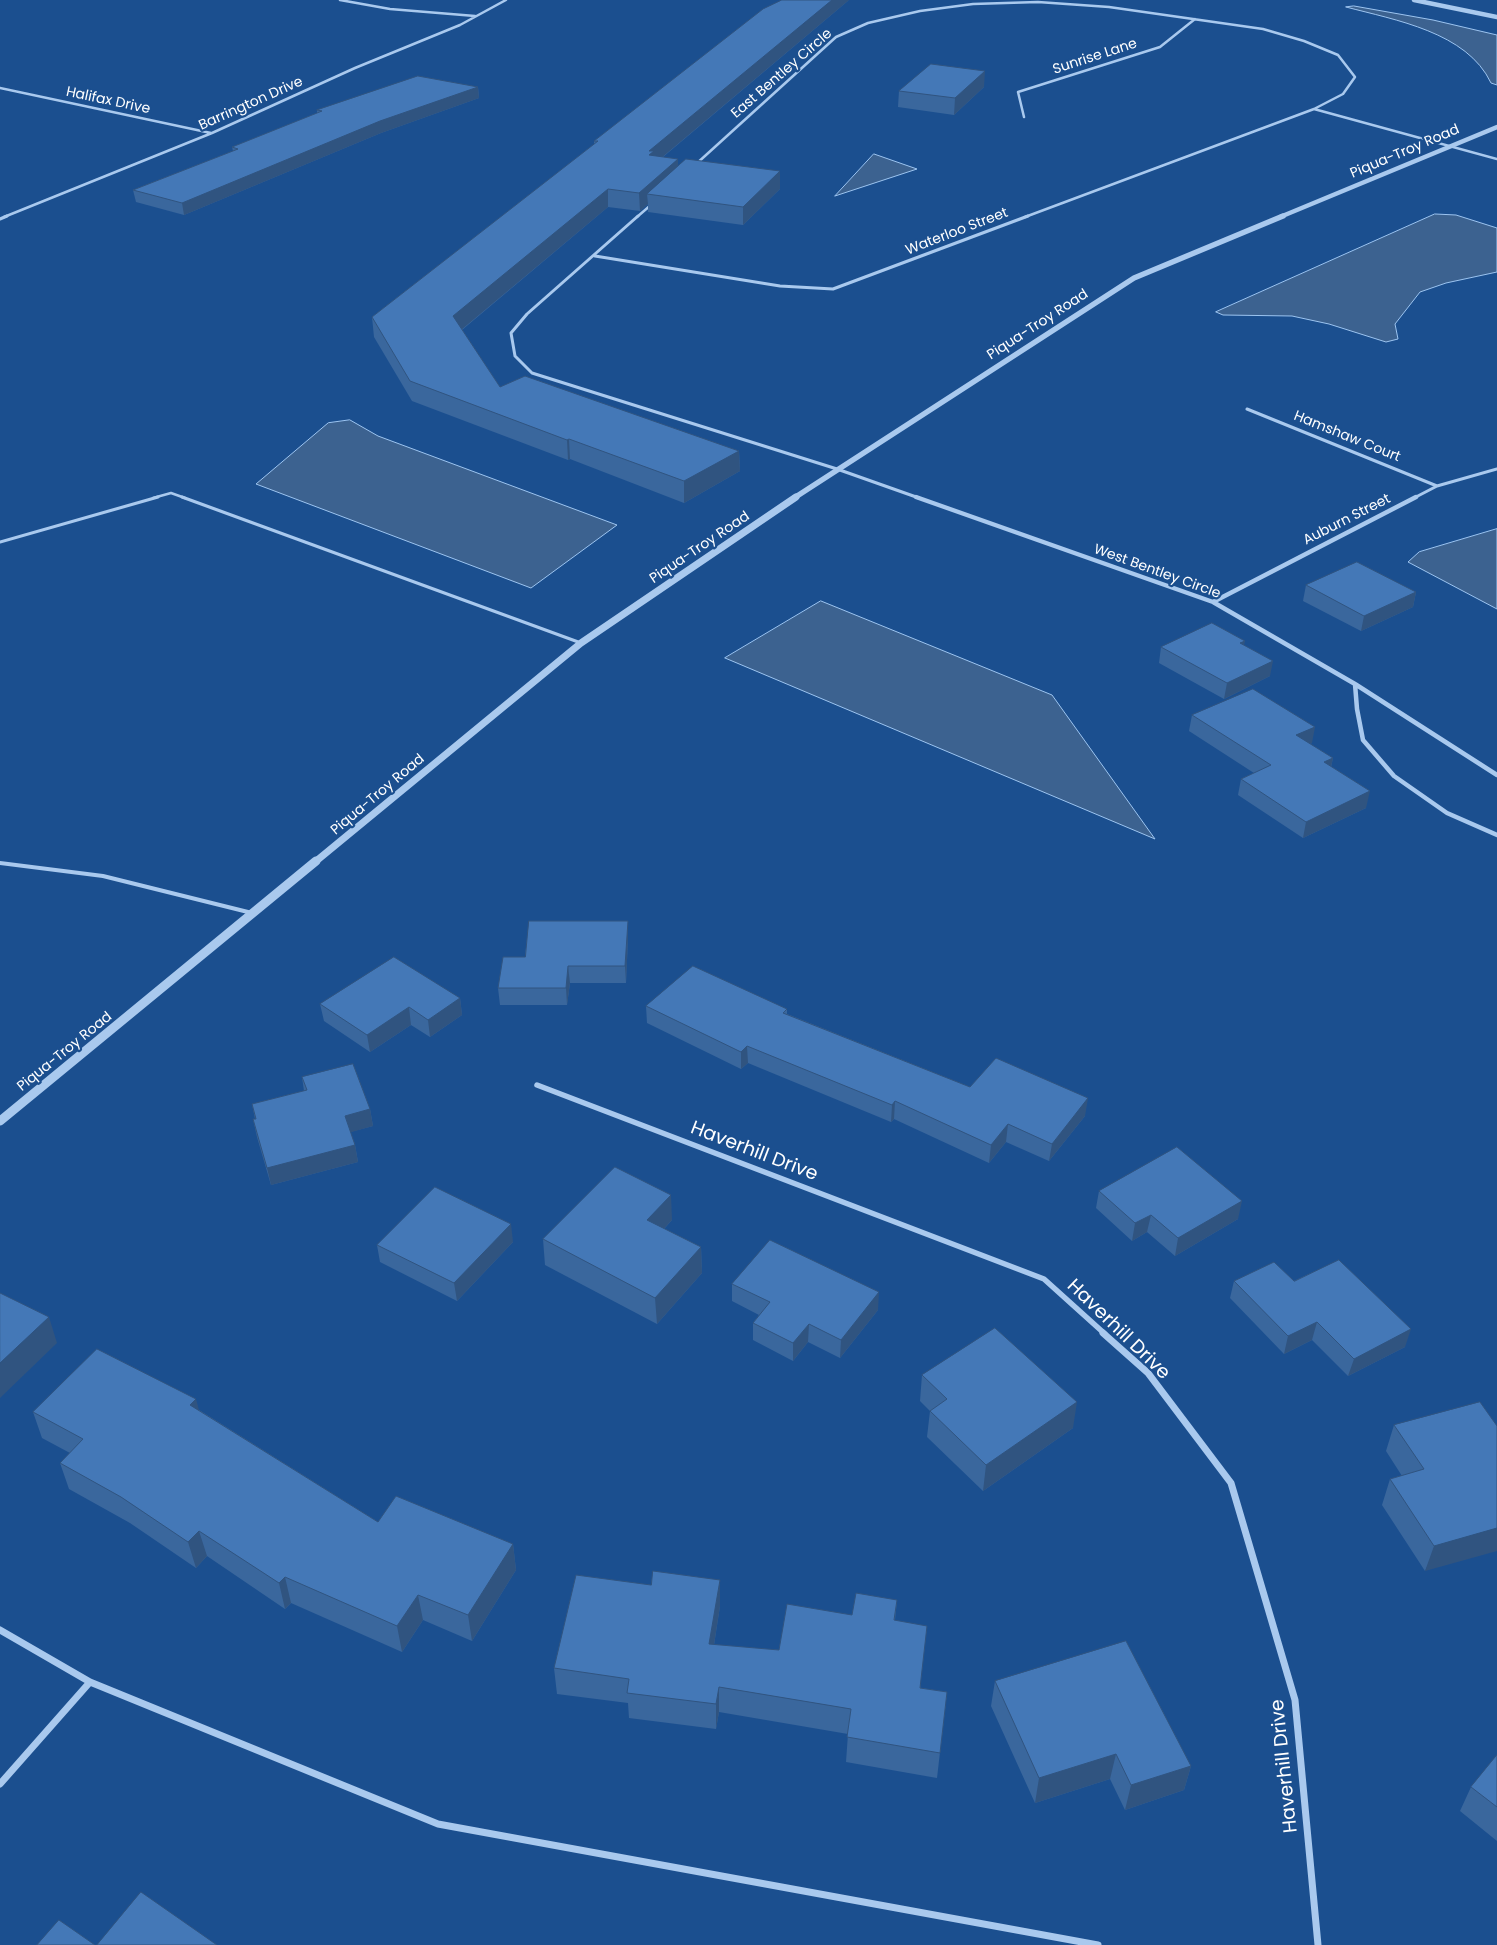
<!DOCTYPE html>
<style>
body{margin:0}
canvas{display:block;background:#1b4f8f}
</style>
<canvas width="1497" height="1945"></canvas>
<script>
const context = document.querySelector('canvas').getContext('2d');
context.lineJoin = 'round';
function paint(path, color) { context.fillStyle = color; context.fill(path, 'evenodd'); }
function strokePath(path, color, width, dash) { context.strokeStyle = color; context.lineWidth = width; context.lineCap = dash ? 'butt' : 'round'; context.setLineDash(dash || []); context.stroke(path); }
function drawText(font, color, halo, rows, align = 'center') {
  context.font = font + ' Poppins,sans-serif'; context.lineWidth = 4.5; context.setLineDash([]); context.textBaseline = 'middle'; context.strokeStyle = halo; context.fillStyle = color; for (const [text, x, y, turn = 0] of rows) {
    context.save(); context.translate(x, y); context.rotate((+turn || 0) * Math.PI / 180); context.textAlign = isNaN(turn) ? turn : align; if (halo) context.strokeText(text, 0, 0); context.fillText(text, 0, 0); context.restore();
  }
}
const water = new Path2D(`
 M1354 6 1433 20 1497 35V85L1491 83C1467 32 1395 20 1346 7Z
 M874 154 917 169 835 196Z
 M1435 214 1456 215 1497 228V272L1446 283 1420 292 1395 324 1398 339 1386 342 1329 324 1292 316 1223 315 1216 312Z
 M350 420 378 436 617 525 531 588 256 484 328 423Z
 M1497 529V609L1408 562 1419 552Z
 M821 601 1052 695 1155 839 725 658Z`);
const serviceFar2 = new Path2D(`
 M153 498 171 493 185 498`);
const serviceFar1 = new Path2D(`
 M182 497 581 643
 M0 542 158 497`);
const service = new Path2D(`
 M0 863 103 876 252 913`);
const minorFar4 = new Path2D(`
 M340 0 390 9 475 16
 M0 88 211 133
 M1024 117 1018 92 1160 47 1195 19
 M695 165 836 37 868 23 920 11 973 4 1038 2 1109 7 1263 29 1304 41 1338 55 1355 77 1343 94 1314 109 1497 159
 M4 217 212 133 355 68 460 25 506 0
 M637 217 652 204
 M1025 217 1314 109`);
const minorFar3 = new Path2D(`
 M638 216 527 314 511 333 515 356 532 373 837 469 919 498
 M0 219 7 216
 M595 256 780 286 833 289 1028 216
 M1247 409 1437 486
 M1414 498 1437 486 1497 469`);
const minorFar2 = new Path2D(`
 M916 497 1213 602 1355 684 1497 775
 M1213 602 1416 497
 M1355 684 1357 709 1363 740 1394 776 1447 813 1497 835`);
const minorFar1 = new Path2D(`
 M537 1085 1044 1279 1105 1334`);
const minor = new Path2D(`
 M1103 1333 1148 1373 1231 1483 1295 1700 1318 1945
 M0 1630 90 1682 438 1824 1098 1945
 M0 1784 90 1682`);
const tertiaryFar3 = new Path2D(`
 M1414 0 1497 17
 M1280 217 1497 127`);
const tertiaryFar2 = new Path2D(`
 M794 498 1134 278 1283 216`);
const tertiaryFar1 = new Path2D(`
 M315 862 581 643 796 497`);
const tertiary = new Path2D(`
 M0 1121 316 861`);
const wall = new Path2D(`
 M849 0 663 157 678 167 780 189 743 225 648 212V204L640 211 608 207 462 330 500 387 739 451 740 471 684 503 570 459 568 460 412 401 374 337 372 317 594 145V141Z
 M478 87 479 98 381 133 184 215 136 202 133 190 233 151 232 147 317 113V110Z
 M984 87 954 115 898 107 899 91Z
 M1306 585 1416 592 1413 607 1361 631 1303 601Z
 M1244 646 1270 676 1224 699 1159 663 1161 647Z
 M1192 715 1312 743 1309 744 1333 758 1331 767 1366 808 1303 838 1238 795 1241 779 1254 773 1189 731Z
 M628 938 626 983H570L567 1005H500L498 988 525 957Z
 M460 998 462 1015 430 1037 411 1025 370 1052 324 1021 320 1004Z
 M646 1006 787 1009V1014L970 1087 1085 1116 1049 1161 1006 1142 989 1163 894 1119 891 1122 748 1063 741 1069 647 1023Z
 M302 1077 370 1109 373 1126 350 1132 355 1145 358 1162 271 1185 257 1137 253 1119H255L252 1104 304 1091Z
 M1099 1191 1238 1219 1175 1256 1147 1232 1132 1241 1096 1208Z
 M672 1220 664 1229 701 1247 702 1273 657 1324 545 1265 543 1239Z
 M513 1242 457 1301 380 1262 377 1245Z
 M1234 1281H1294L1405 1347 1348 1376 1312 1340 1284 1354 1230 1298Z
 M732 1284 878 1310 840 1358 808 1342 793 1361 753 1340V1323L759 1315 732 1301Z
 M922 1375 1073 1428 983 1491 927 1437 930 1411 920 1401Z
 M199 1410 378 1522 513 1544 516 1570 472 1641 423 1620 402 1652 291 1603 285 1609 207 1556 196 1568 130 1523 69 1489 60 1463 70 1453 42 1438 33 1412Z
 M1394 1425 1497 1426 1425 1571 1382 1505 1390 1479 1402 1476 1386 1451Z
 M720 1580V1606L714 1645 779 1650 852 1615 897 1600 895 1620 921 1688 947 1692 937 1778 846 1762 848 1734 719 1712 716 1729 629 1718 628 1703 557 1694 554 1668 651 1585Z
 M995 1681 1191 1766 1184 1790 1125 1810 1110 1779 1035 1803 991 1706Z
 M1497 1755V1841L1460 1811 1471 1787Z`);
const shadedWall = new Path2D(`
 M832 0H849L654 164 650 155 649 151Z
 M985 71 984 87 954 115 955 98Z
 M478 87 479 98 381 133 184 215 182 203 380 121Z
 M678 159V176L647 194 648 204 640 211 639 193Z
 M780 171V189L743 225V207Z
 M608 189V207L455 335 453 316Z
 M569 439 570 459 568 460 567 440Z
 M739 451 740 471 684 503V481Z
 M1416 592 1413 607 1361 631 1364 616Z
 M1245 641 1242 656 1240 643Z
 M1273 661 1270 676 1224 699 1227 683Z
 M1315 727 1312 743 1292 752 1296 735Z
 M1333 758 1329 775 1324 762Z
 M1370 791 1366 808 1303 838 1306 822Z
 M628 921V938L626 983 625 966Z
 M568 966 570 983 567 1005 566 988Z
 M460 998 462 1015 430 1037 428 1020Z
 M409 1007 411 1025 370 1052 367 1035Z
 M747 1046 748 1063 741 1069V1052Z
 M1088 1098 1085 1116 1049 1161 1052 1144Z
 M895 1101 894 1119 891 1122 892 1105Z
 M370 1109 373 1126 348 1133 345 1116Z
 M1008 1124 1006 1142 989 1163 991 1145Z
 M355 1145 358 1162 271 1185 267 1168Z
 M671 1195 672 1220 648 1246 647 1220Z
 M1242 1201 1238 1219 1175 1256 1178 1238Z
 M1151 1215 1147 1232 1132 1241 1135 1223Z
 M511 1224 513 1242 457 1301 454 1283Z
 M701 1247 702 1273 657 1324 655 1298Z
 M879 1292 878 1310 840 1358 841 1340Z
 M49 1317 57 1343 0 1398V1363Z
 M1317 1322 1312 1340 1284 1354 1288 1336Z
 M809 1324 808 1342 793 1361V1343Z
 M1411 1329 1405 1347 1348 1376 1354 1359Z
 M196 1399 203 1425 190 1405Z
 M1077 1402 1073 1428 983 1491 986 1465Z
 M1497 1528V1551L1425 1571 1434 1546Z
 M199 1531 207 1556 196 1568 188 1542Z
 M513 1544 516 1570 472 1641 468 1615Z
 M285 1577 291 1603 285 1609 279 1583Z
 M720 1580V1606L710 1670 709 1644Z
 M418 1595 423 1620 402 1652 397 1626Z
 M719 1687V1712L716 1729V1704Z
 M1116 1754 1110 1779 1035 1803 1039 1778Z
 M1191 1766 1184 1790 1125 1810 1131 1785Z`);
const building = new Path2D(`
 M782 0H832L649 151H654L649 155 678 159 639 193 608 189 453 316 500 387 525 376 739 451 684 481 569 439 567 440 410 381 372 317 598 141H594L763 9Z
 M931 64 985 71 955 98 899 91Z
 M418 76 478 87 380 121 182 203 133 190 238 149 232 147 322 111 317 110Z
 M686 159 780 171 743 207 647 194Z
 M1357 562 1416 592 1364 616 1306 585Z
 M1212 623 1245 641 1240 643 1273 661 1227 683 1161 647Z
 M1253 689 1315 727 1296 735 1333 758 1324 762 1370 791 1306 822 1241 779 1271 765 1192 715Z
 M529 921H628L625 966H568L566 988H498L503 957H525Z
 M394 957 460 998 428 1020 409 1007 367 1035 320 1004Z
 M693 966 787 1009 783 1013 970 1087 996 1058 1088 1098 1052 1144 1008 1124 991 1145 895 1101 892 1105 747 1046 741 1052 646 1006Z
 M353 1064 370 1109 345 1116 355 1145 267 1168 253 1119H256L252 1104 307 1090 302 1077Z
 M1177 1147 1242 1201 1178 1238 1151 1215 1135 1223 1099 1191Z
 M615 1167 671 1195 647 1220 701 1247 655 1298 543 1239Z
 M435 1187 511 1224 454 1283 377 1245Z
 M770 1240 879 1292 841 1340 809 1324 793 1343 753 1323 770 1302 732 1284Z
 M1339 1260 1411 1329 1354 1359 1317 1322 1288 1336 1234 1281 1274 1262 1294 1281Z
 M0 1293 49 1317 0 1363Z
 M995 1328 1077 1402 986 1465 930 1411 947 1399 922 1375Z
 M97 1349 196 1399 190 1405 378 1522 396 1496 513 1544 468 1615 418 1595 397 1626 285 1577 279 1583 199 1531 188 1542 121 1497 60 1463 83 1439 33 1412Z
 M1480 1402 1497 1426V1528L1434 1546 1390 1479 1424 1469 1394 1425Z
 M653 1571 720 1580 709 1644 779 1650 787 1604 852 1615 856 1593 897 1600 894 1620 927 1626 920 1688 947 1692 940 1753 847 1737 851 1709 719 1687 716 1704 627 1693 629 1679 554 1668 576 1575 651 1585Z
 M1126 1641 1191 1766 1131 1785 1116 1754 1039 1778 995 1681Z
 M1497 1755V1807L1471 1787Z
 M141 1892 217 1945H97Z
 M59 1920 95 1945H37Z`);
const farStreetnames = [
 ["Sunrise Lane",1095,57,-18],
 ["East Bentley Circle",782,74,-41],
 ["Halifax Drive",108,101,12],
 ["Barrington Drive",251,104,-24],
 ["Piqua-Troy Road",1405,152,-23],
 ["Waterloo Street",957,232,-21],
 ["Piqua-Troy Road",1038,325,-33],
 ["Hamshaw Court",1347,437,22],
 ["Auburn Street",1347,520,-27],
 ["Piqua-Troy Road",700,548,-34],
 ["West Bentley Circle",1157,572,20],
 ["Piqua-Troy Road",378,795,-40],
 ["Piqua-Troy Road",65,1052,-39]
];
const nearStreetnames = [
 ["Haverhill Drive",754,1152,21],
 ["Haverhill Drive",1118,1330,44],
 ["Haverhill Drive",1285,1766,-96]
];
paint(water, '#3c6290');
strokePath(water, '#9cc4f0', 1);
strokePath(serviceFar2, '#a9c9ee', 2.5);
strokePath(serviceFar1, '#a9c9ee', 3);
strokePath(service, '#a9c9ee', 4);
strokePath(minorFar4, '#a9c9ee', 2.5);
strokePath(minorFar3, '#a9c9ee', 3);
strokePath(minorFar2, '#a9c9ee', 4.5);
strokePath(minorFar1, '#a9c9ee', 5.5);
strokePath(minor, '#a9c9ee', 7);
strokePath(tertiaryFar3, '#a9c9ee', 4.5);
strokePath(tertiaryFar2, '#a9c9ee', 5.5);
strokePath(tertiaryFar1, '#a9c9ee', 7);
strokePath(tertiary, '#a9c9ee', 9);
paint(wall, '#3a679d');
paint(shadedWall, '#305480');
paint(building, '#4478b7');
strokePath(building, '#305480', 1);
drawText('14px', '#fff', '#1b4f8f', farStreetnames);
drawText('19px', '#fff', '#1b4f8f', nearStreetnames);
</script>
